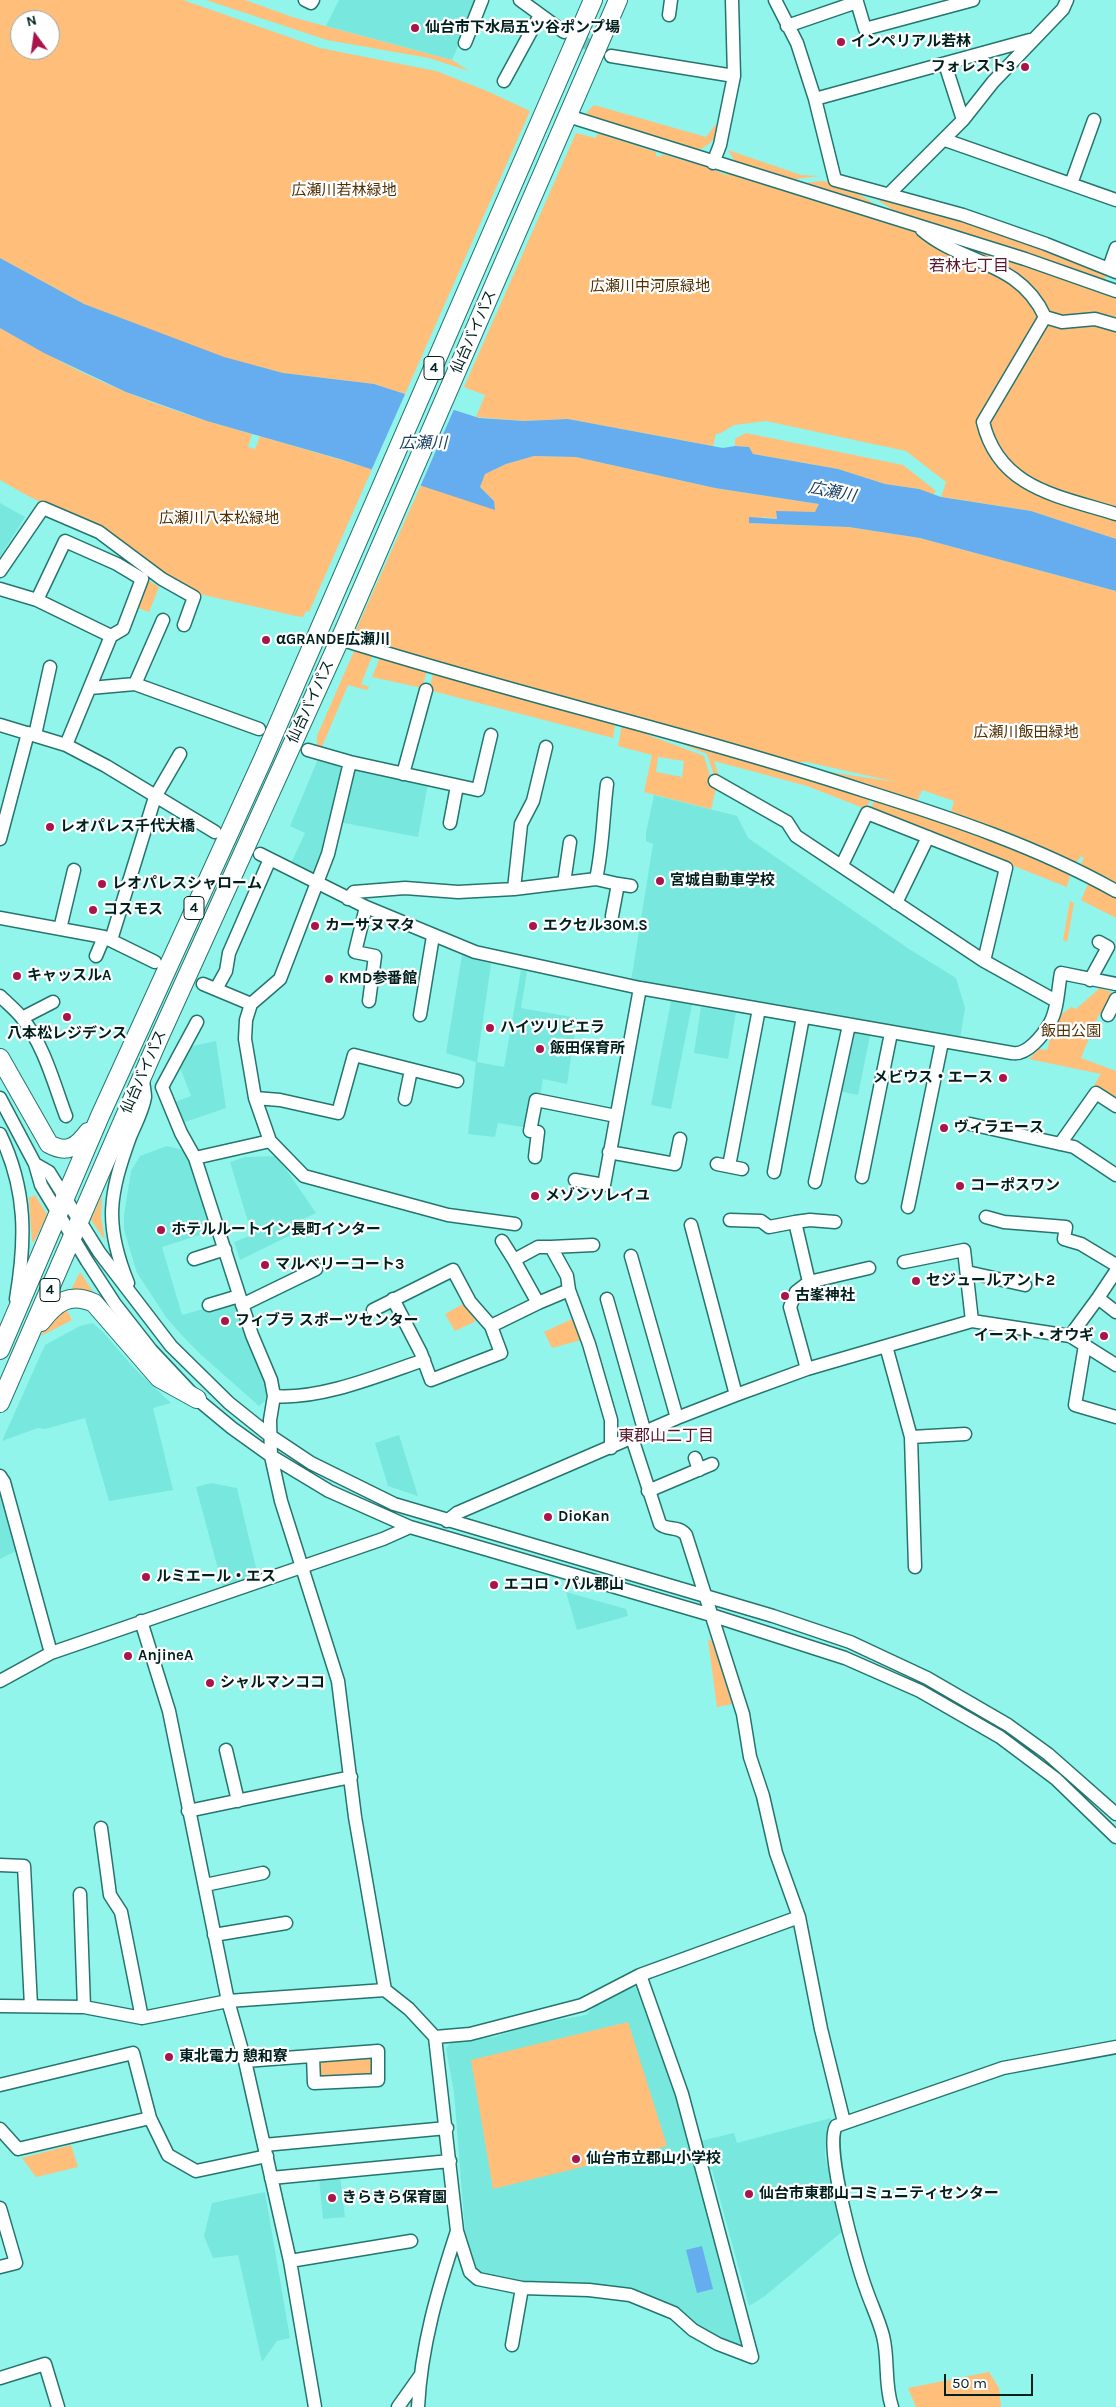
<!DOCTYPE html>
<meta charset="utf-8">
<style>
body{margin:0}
#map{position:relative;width:1116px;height:2407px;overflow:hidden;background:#91f5eb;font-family:Karla,sans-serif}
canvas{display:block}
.north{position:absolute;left:10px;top:10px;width:50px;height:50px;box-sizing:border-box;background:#fff;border:1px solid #99a6a5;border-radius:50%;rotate:346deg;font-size:14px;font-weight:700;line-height:20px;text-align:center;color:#00201e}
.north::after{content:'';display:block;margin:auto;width:18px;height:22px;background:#a9154b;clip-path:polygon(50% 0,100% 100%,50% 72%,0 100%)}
.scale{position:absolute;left:944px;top:2374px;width:89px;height:22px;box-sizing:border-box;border:2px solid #00201e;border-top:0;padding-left:6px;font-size:15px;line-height:18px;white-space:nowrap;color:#00201e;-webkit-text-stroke:4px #fff;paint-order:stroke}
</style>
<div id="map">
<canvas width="1116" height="2407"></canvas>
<div class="north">N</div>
<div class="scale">50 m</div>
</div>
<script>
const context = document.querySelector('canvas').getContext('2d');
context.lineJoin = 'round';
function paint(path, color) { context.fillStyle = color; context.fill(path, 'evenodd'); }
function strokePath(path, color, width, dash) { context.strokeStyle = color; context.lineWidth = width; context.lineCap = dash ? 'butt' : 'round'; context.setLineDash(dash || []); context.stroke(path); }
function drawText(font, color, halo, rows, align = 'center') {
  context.font = font + ' Karla,"Noto Sans JP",sans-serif'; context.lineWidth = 4.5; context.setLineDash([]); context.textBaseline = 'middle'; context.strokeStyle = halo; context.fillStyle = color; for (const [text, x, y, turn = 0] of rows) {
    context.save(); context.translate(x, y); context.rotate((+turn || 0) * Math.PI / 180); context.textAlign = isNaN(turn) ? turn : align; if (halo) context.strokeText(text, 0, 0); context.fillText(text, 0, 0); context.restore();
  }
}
const built = new Path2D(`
 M339 0H478L452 60 326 26Z
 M0 503 25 517 0 557Z
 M318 759 342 766 330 834 315 875 291 863 305 833 290 826Z
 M351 767 428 784 418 837 339 822Z
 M654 795 737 816 748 838 909 949 956 978 965 1008 960 1039 631 981 653 844 646 841V833Z
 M462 955 491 964 477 1062 504 1067 521 970 527 972 521 1008 577 1018 567 1084 543 1079 540 1096 528 1128 498 1123 495 1137 468 1134 476 1062 446 1053Z
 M671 1001 692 1005 671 1109 651 1105Z
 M701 1007 736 1012 728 1059 694 1053Z
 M854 1033 870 1036 858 1095 839 1091 851 1036Z
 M216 1041 226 1108 182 1123 172 1103 191 1096 179 1065 188 1047Z
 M167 1146 187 1151 212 1231 162 1247 182 1315 234 1300 265 1381 267 1391 265 1401 259 1406 198 1352 178 1331 166 1317 137 1273 124 1230V1215L131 1171 140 1156Z
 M277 1156 316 1213 295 1223 299 1231 240 1260 234 1242 252 1235 230 1162 245 1157Z
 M93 1323 104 1333 134 1368 171 1403 153 1408 173 1490 109 1501 85 1418 45 1429 38 1428 2 1441 45 1345 80 1326Z
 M399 1435 418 1496 388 1486 375 1443Z
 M0 1482 16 1551 0 1559Z
 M211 1483 237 1488 258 1576 223 1588 196 1487Z
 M566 1592 626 1609 628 1616 577 1630Z
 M633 1986 641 1989 670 2072 742 2342 737 2345 704 2330 670 2307 542 2286 477 2272 465 2231 454 2092 446 2049 450 2043 494 2037 535 2024 586 2015 602 1999Z
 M831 2118 827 2129 825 2156 844 2230 765 2296 749 2306 712 2170H708L700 2141 734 2133 737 2143Z
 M340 2176 345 2217 323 2219 319 2178Z
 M265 2192 290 2338 277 2341 262 2362 238 2255 213 2258 204 2236 212 2203Z`);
const green = new Path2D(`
 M0 0H183L320 48 436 71 487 91 530 111 405 394 374 384 283 373 224 358 84 304 0 258ZM20 20H50V50H20Z
 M206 0H245L295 18 452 60 469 71 429 58 327 40Z
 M594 105 706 137 715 125 719 127C716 141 707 146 695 152L588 119 587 112Z
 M576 133 596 138 598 133 656 152V156L661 157 662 154 710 168 733 178 726 174 727 172 1018 262 1116 297V539L1031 511 941 497 946 482 906 451 766 421 734 425 721 433 716 434 713 446 568 419 524 421 476 417 485 395 464 387Z
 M728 150 801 175 820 176 788 180 736 163Z
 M822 181C847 183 867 200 888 212L794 184Z
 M872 196 933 209 1108 272 1104 281 901 215Z
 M0 328C41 351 82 374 126 392 167 409 210 422 252 434L248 447 255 449 260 436 372 469 309 612 306 611 303 617 296 616 191 592 100 529 28 496 0 480Z
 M746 433 903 465 936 491 933 495 919 489 885 484 838 469 753 454 749 447 735 446V439Z
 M534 456 576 457 715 488 819 504 816 512H776L777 519 764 517 749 523 849 527 920 538 1116 591V886L1079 868 1084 858 1081 856 1074 866 950 815 954 801 922 790 916 804 822 771 896 782 807 762H792L609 713 610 708 604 707 603 711 467 672 359 638 355 632 421 485 453 495 494 501 480 487 484 474 506 464Z
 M148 580 159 587 149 612 138 608Z
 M355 649 373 654 361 684 369 687 367 690 348 685 321 749 317 745V736Z
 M380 657 427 671 422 688 372 677Z
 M433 673 615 725 613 738 429 690Z
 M622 725 643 730 648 735 704 756 712 782 717 785 711 809 644 792 652 755 618 746ZM658 757 684 761 682 777 656 772Z
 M670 739 872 796 866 809 807 786 714 761 720 779 715 778 707 754Z
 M876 797 1071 872 1067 887 870 809Z
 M1089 882 1116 896V918L1081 900Z
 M1070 901 1074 903 1067 942 1063 940Z
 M1100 988 1111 992 1113 996 1104 1015 1099 1014 1081 1058 1116 1071V1099L1094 1085 1101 1074 1029 1059 1039 1049 1047 1050 1056 1019 1071 1007 1076 1009Z
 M35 1195 47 1215 34 1242 32 1241 29 1198Z
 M102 1195 101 1217 105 1240 91 1220Z
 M80 1272 97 1298 84 1291 71 1290Z
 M463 1304 476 1321 455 1331 445 1314Z
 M65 1307 72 1320 41 1336 49 1321Z
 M572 1319 581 1340 552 1348 544 1332Z
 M708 1639 713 1642 732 1704 717 1707Z
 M628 2022 667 2146 493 2189 471 2060Z
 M367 2057 371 2060 373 2070 368 2077 325 2079 320 2076 318 2070 322 2061Z
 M71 2145 78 2167 36 2177 22 2158Z
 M989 2372 999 2388 1001 2407H916L908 2388Z`);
const water = new Path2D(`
 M0 258 84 304 224 357 283 373 374 384 479 418 524 421 568 419 723 448 735 446 749 447 753 454 838 469 885 484 919 489 941 497 1031 511 1116 539V591L920 538 849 527 749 523V517L777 519 776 511 815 512 819 504 715 488 576 457 534 456 506 464 485 474 480 487 494 501 495 510 340 459 207 421 126 392 44 353 0 328Z
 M702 2246 713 2289 697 2293 686 2250Z`);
const pier = new Path2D(`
 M406 392 455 407 420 487 371 471Z`);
const minorTunnel = new Path2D(`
 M569 34 604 53`);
const minor = new Path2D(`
 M305 0 311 3 313 0
 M520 0 564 32
 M775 0 797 43 815 99 835 180 963 215 1046 244 1116 272
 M669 15 671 0
 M787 26 857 2 865 29 973 0
 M465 43 482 0
 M611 56 734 76
 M945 64 963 120
 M504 81 540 15
 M815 99 1030 40
 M568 116 1025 259 1116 291
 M946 138 948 141 1116 200
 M713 163 720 145 734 76 732 0
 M1071 184 1094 120
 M890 193 963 120 993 82 1063 9 1067 0
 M922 230C963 265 1019 260 1045 317
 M1109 268 1116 248
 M1116 325 1095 319 1062 322 1045 317 983 422C999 489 1059 496 1116 514
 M0 571 43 508 99 532 162 579 194 597 184 625
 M0 589 37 600 65 541 117 564 142 579 123 629 111 636 66 745
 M37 600 111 636
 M340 639C514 694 692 734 865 791 951 818 1038 847 1116 891
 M135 684 163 620
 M90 688 135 684 259 729
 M0 725 66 745 106 766 215 832
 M35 735 50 667
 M308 750 350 762 478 790 491 735
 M403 774 426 690
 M715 781 787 822 796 836 984 961 1056 1001
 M450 823 457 786
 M0 839 28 733
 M260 854 366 907 475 952 640 988 1012 1053C1027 1056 1043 1035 1050 1023 1058 1009 1058 988 1061 973L1116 984
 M842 865 867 813 1006 868 984 961
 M596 879 618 884 612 916
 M564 883 570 842
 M618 884 631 886
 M514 889 521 824 533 801 546 747
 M348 899 354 892 405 888 458 892 514 889 596 879C603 847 603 816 607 784
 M896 903 928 837
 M366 907 355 952 375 956 369 1001
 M0 918 104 937 155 962
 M60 929 74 870
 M111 940 155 797 180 754
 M96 956 104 937
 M1090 980 1108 947 1099 942
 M203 984 251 1004
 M216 989 226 971 229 953 270 859
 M0 996C7 1003 16 1010 22 1018 44 1045 54 1084 66 1116
 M420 1015 433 936
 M1108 1015 1116 999
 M22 1018 53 1002
 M197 1022 162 1087 181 1133 195 1158 252 1335 271 1380 274 1396 270 1420 271 1456 281 1501 338 1681 355 1817 385 1990
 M0 1098 35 1164 41 1185 87 1261 115 1304 151 1350 197 1399 232 1428 271 1456 329 1491 410 1527 711 1615 845 1658 920 1691 1000 1737 1056 1779 1116 1837
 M255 1098 280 1100 338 1113 354 1055 457 1081
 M405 1099 411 1070
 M970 1124 1074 1147 1116 1175
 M0 1134C27 1190 26 1240 16 1299
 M270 1141 304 1176 448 1215 515 1224
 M1060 1144 1096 1093 1116 1106
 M609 1152 675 1164 680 1139
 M535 1157 538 1132 530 1131 536 1100 616 1116
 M195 1158 270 1141 255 1098 245 1039 246 1020 251 1004 280 979 328 854 350 762
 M35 1164 49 1172 99 1252 171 1346 229 1403 269 1435 311 1463 394 1504 773 1616 850 1642 927 1678 1008 1725 1048 1754 1116 1814
 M717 1164 742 1169
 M729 1166 759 1009
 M774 1172 803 1017
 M862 1177 891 1033
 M575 1180 604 1185 640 988
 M815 1182 849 1025
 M908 1207 942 1042
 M986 1217 1004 1222 1066 1227 1064 1239 1081 1244 1116 1265
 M730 1220 761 1221 769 1227 795 1222 809 1282 796 1292 790 1307 807 1369
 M795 1222 810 1220 835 1222
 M691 1225 736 1395
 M502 1241 514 1260
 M551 1247 593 1245
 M631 1256 677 1418
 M194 1259 225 1249
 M904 1262 964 1250 972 1321
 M967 1272 1025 1285
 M809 1282 869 1268
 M128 1283C104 1224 109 1195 130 1137 135 1125 143 1110 145 1097 145 1092 143 1084 143 1078
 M569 1290 538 1303 514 1260 538 1247H551L567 1276 569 1290 589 1344 611 1420V1448
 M1098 1298 1116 1271
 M607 1299 645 1433
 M209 1305 239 1296
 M242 1305 316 1269
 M373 1310 453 1270 470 1302 491 1326 501 1353 431 1380 421 1353 393 1299
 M491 1326 538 1303
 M1070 1336 1098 1298 1116 1312
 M1085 1345 1075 1405 1116 1417
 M886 1346 911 1437 915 1567
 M274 1396C321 1400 380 1375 424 1360
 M911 1437 965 1434
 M632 1438 660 1524C667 1531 679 1525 686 1535L743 1714 750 1757 763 1796 776 1853 799 1917 821 2029 844 2122
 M695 1458 699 1470
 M0 1476 4 1482 51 1653
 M648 1491 712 1464
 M447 1521 457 1513 677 1418 736 1395 807 1369 972 1321 1070 1336 1116 1365
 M141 1621 169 1711 228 2001 245 2061 290 2261 315 2407
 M0 1681 51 1653 383 1539 410 1527
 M226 1750 238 1801
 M188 1811 351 1777
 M101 1828 110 1895 121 1912 142 2018
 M0 1865 24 1866 31 2006
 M205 1885 263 1873
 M80 1894 84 2007
 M214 1935 286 1923
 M0 2006 84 2007 142 2018 228 2001 385 1990 409 2009 435 2037 457 2231 470 2272 478 2279 522 2288 589 2290 630 2295 674 2313 693 2330 718 2344 752 2357 682 2094 640 1975
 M435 2037 470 2034 582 2005 640 1975 799 1917
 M245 2061 378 2051V2080L314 2083 313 2056
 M0 2085 133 2053 150 2118 168 2155 196 2171 267 2156
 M0 2129 18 2149 150 2118
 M264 2145 447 2128
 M271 2178 450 2161
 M0 2208 16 2263 0 2267
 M290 2261 411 2241
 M512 2345 522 2288
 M0 2378 45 2364 58 2407
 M398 2407 420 2376
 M418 2407C421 2346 438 2289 457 2231
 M892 2407C884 2384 889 2359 883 2336 879 2320 871 2304 866 2289 856 2262 824 2148 836 2126L1003 2068 1116 2047`);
const highway = new Path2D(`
 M0 1058 49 1144C67 1154 77 1147 88 1132
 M41 1322C56 1302 70 1292 94 1303L159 1378 197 1399
 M0 1350 100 1116 263 759 593 0
 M0 1403 159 1038 345 628 618 0`);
const markers = [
 [415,28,5,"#a9154b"],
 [841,42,5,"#a9154b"],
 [1025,67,5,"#a9154b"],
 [266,640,5,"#a9154b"],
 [50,827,5,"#a9154b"],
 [660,881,5,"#a9154b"],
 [102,884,5,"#a9154b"],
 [93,910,5,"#a9154b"],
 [315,926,5,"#a9154b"],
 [533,926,5,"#a9154b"],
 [17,976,5,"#a9154b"],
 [329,979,5,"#a9154b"],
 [67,1017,5,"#a9154b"],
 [490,1028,5,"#a9154b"],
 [540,1049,5,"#a9154b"],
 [1003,1078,5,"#a9154b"],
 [944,1128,5,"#a9154b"],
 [960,1186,5,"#a9154b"],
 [535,1196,5,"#a9154b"],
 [161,1230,5,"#a9154b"],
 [265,1265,5,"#a9154b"],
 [916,1281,5,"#a9154b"],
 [785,1296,5,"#a9154b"],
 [225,1321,5,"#a9154b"],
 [1104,1336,5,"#a9154b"],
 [548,1517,5,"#a9154b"],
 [146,1577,5,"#a9154b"],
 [494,1585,5,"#a9154b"],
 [128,1656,5,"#a9154b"],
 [210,1683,5,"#a9154b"],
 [169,2057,5,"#a9154b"],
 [576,2159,5,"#a9154b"],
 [749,2194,5,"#a9154b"],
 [332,2198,5,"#a9154b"]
];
const shields = [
 [434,368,20],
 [194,908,20],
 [50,1290,20]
];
const shieldNames = [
 ["4",434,368],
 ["4",194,908],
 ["4",50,1290]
];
const poiNames = [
 ["仙台市下水局五ツ谷ポンプ場",425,28],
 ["インペリアル若林",851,42],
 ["フォレスト3",1015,67,"right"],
 ["αGRANDE広瀬川",276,640],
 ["レオパレス千代大橋",60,827],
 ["宮城自動車学校",670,881],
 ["レオパレスシャローム",112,884],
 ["コスモス",103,910],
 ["カーサヌマタ",325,926],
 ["エクセル30M.S",543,926],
 ["キャッスルA",27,976],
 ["KMD参番館",339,979],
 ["ハイツリビエラ",500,1028],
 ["八本松レジデンス",67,1034,"center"],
 ["飯田保育所",550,1049],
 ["メビウス・エース",993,1078,"right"],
 ["ヴィラエース",954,1128],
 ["コーポスワン",970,1186],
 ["メゾンソレイユ",545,1196],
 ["ホテルルートイン長町インター",171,1230],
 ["マルベリーコート3",275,1265],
 ["セジュールアント2",926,1281],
 ["古峯神社",795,1296],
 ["フィブラ スポーツセンター",235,1321],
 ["イースト・オウギ",1094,1336,"right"],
 ["DioKan",558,1517],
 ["ルミエール・エス",156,1577],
 ["エコロ・パル郡山",504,1585],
 ["AnjineA",138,1656],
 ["シャルマンココ",220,1683],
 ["東北電力 憩和寮",179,2057],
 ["仙台市立郡山小学校",586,2159],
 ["仙台市東郡山コミュニティセンター",759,2194],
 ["きらきら保育園",342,2198]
];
const parkNames = [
 ["広瀬川若林緑地",344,191],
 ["広瀬川中河原緑地",650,287],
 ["広瀬川八本松緑地",219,519],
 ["広瀬川飯田緑地",1026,733],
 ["飯田公園",1071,1032]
];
const streetNames = [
 ["仙台バイパス",474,332,-66],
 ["仙台バイパス",311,702,-65],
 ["仙台バイパス",144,1072,-66]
];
const neighbourhoodNames = [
 ["若林七丁目",969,266],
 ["東郡山二丁目",666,1436]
];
const waterNames = [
 ["広瀬川",423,443],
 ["広瀬川",832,492,11]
];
paint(built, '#78e8de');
paint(green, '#ffbe79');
paint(water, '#65adef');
paint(pier, '#91f5eb');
strokePath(minorTunnel, '#74cac2', 12, [12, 6]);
strokePath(minor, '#25756f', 15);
strokePath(highway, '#25756f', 20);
strokePath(minor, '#fff', 12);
strokePath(highway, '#fff', 18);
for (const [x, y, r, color] of markers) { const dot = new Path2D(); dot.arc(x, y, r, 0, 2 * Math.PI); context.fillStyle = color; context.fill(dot); strokePath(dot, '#fff', 2); }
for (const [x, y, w] of shields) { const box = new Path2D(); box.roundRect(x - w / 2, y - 11.5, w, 23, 4); context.fillStyle = '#fff'; context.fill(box); strokePath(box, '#00201e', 1); }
drawText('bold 14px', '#00201e', null, shieldNames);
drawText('bold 15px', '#00201e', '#fff', poiNames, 'left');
drawText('15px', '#513104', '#fff', parkNames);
drawText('15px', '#00201e', '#fff', streetNames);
drawText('16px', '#591529', '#fff', neighbourhoodNames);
drawText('italic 16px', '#193f60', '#fff', waterNames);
</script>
